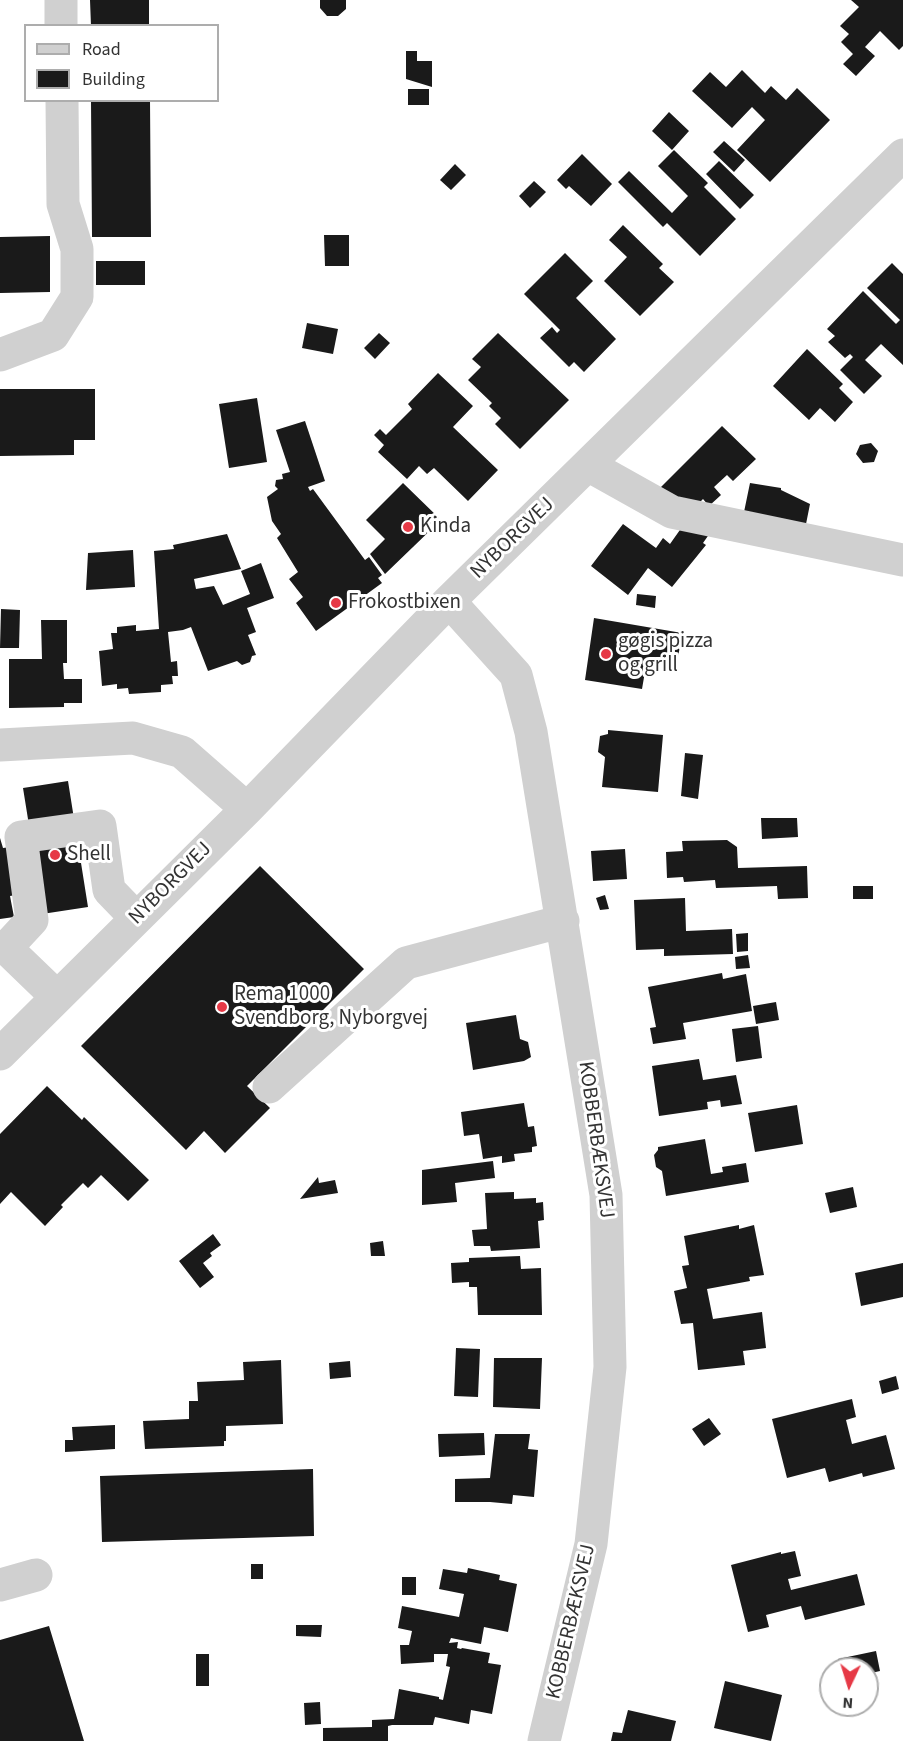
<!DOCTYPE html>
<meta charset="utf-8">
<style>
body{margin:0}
#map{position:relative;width:903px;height:1741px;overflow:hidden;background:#fff;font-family:"Source Sans 3",sans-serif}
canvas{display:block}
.legend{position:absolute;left:24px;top:24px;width:195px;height:78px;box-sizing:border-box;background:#fff;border:2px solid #adadad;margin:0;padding:8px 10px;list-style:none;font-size:18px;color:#333}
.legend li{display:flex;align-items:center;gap:12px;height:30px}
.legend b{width:30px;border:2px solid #adadad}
.north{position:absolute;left:819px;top:1657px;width:60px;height:60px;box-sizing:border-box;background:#fff;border:2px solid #adadad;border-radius:50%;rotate:184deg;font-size:16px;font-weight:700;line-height:24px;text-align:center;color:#333}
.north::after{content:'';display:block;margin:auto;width:21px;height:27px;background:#e63946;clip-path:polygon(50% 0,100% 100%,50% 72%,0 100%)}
</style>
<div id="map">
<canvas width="903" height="1741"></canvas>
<ul class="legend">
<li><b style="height:8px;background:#d0d0d0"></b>Road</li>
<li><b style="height:16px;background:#1a1a1a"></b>Building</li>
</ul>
<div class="north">N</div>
</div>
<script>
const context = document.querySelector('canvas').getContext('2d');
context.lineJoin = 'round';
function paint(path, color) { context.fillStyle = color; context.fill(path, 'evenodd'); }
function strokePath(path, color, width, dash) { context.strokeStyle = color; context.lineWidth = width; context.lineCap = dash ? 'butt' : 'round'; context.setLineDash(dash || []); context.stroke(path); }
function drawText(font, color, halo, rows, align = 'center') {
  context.font = font + ' "Source Sans 3",sans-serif'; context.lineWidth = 6; context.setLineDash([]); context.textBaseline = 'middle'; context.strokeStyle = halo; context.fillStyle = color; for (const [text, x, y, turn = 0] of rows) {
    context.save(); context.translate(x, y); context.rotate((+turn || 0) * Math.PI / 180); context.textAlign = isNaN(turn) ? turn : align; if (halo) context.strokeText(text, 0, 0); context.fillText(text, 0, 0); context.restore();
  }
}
const building = new Path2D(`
 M90 0H149V26H91Z
 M320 0H346V9L338 16H327L320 8Z
 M851 0H903V46L899 50 880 31 865 47 875 56 856 76 843 64 853 54 841 42 849 34 840 26 859 7Z
 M406 51H417V61H432V87L406 79Z
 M742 70 765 93 771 86 786 100 797 88 830 120 770 182 737 150 765 120 752 107 732 128 692 91 710 72 726 87Z
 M408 89H429V105H408Z
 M91 100H150L151 237H92Z
 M669 112 689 131 672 150 652 131Z
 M724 141 745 160 734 172 713 152Z
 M674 150 708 183 704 187 736 219 700 256 667 223 663 227 618 182 629 171 672 213 688 196 658 166Z
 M582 154 612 184 591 206 569 186 566 189 557 180Z
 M719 161 754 195 740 209 706 174Z
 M455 164 466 175 451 190 440 180Z
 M534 181 546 192 530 208 519 196Z
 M623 225 663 264 659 268 674 282 640 316 604 281 627 257 609 240Z
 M324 235H349V266H325Z
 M50 236V292L0 293V237Z
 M565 253 593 281 576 298 616 339 584 372 574 362 569 367 540 338 552 327 557 333 560 330 524 294Z
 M96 261H145V285H96Z
 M892 263 903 274V365L881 344 865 360 882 376 864 394 840 370 853 357 850 354 845 358 828 342 835 336 827 329 863 291 896 324 900 320 867 288Z
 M307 323 338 329 333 354 302 348Z
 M379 333 390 343 375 359 364 348Z
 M498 333 569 400 520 449 495 424 501 418 489 406 492 403 468 380 481 367 472 359Z
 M807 349 843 384 839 388 853 402 835 422 820 408 809 420 773 386Z
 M438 373 473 406 453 427 498 470 468 501 434 468 427 474 419 466 407 479 378 452 384 445 374 435 380 429 386 435 412 409 408 404Z
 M0 389H95V440H74V455L0 456Z
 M257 398 267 462 229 468 219 404Z
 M305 421 325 481 308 487 310 491 313 489 365 560 369 557 382 575 378 578 382 583 316 631 296 603 303 597 289 579 298 572 277 538 281 534 272 521 267 497 278 489 275 486 276 480 283 479 282 474 290 472 276 430Z
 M722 426 756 459 733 481 727 475 714 487 721 495 709 506 703 499 698 504 656 492Z
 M871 443 878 451 874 462 863 463 856 454 860 445Z
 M403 483 441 520 385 574 370 554 385 539 366 520Z
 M750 483 781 488V490L810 504 806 524 744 512Z
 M623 524 656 548 663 538 670 544 682 527 710 533 703 543 706 545 672 587 648 568 628 595 591 566Z
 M227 534 241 569 194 579 196 589 214 586 223 605 250 594 241 571 261 563 274 598 247 608 256 632 248 635 256 655 252 656 250 662 242 665 237 661 208 671 191 627 183 630 168 632 171 662 177 661 178 676H172L173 684 161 685V692L129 694 128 688 117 689V684L102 686 99 651 113 649 111 633H117V627L136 625V631L159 629 154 551 174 549 173 545Z
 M133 550 135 587 86 590 88 553Z
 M637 594 656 596 655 608 636 605Z
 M1 609 20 610 19 648H0Z
 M594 618 682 633 677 664 647 660 642 689 585 680Z
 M41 620H67V663H63L64 679H82V703H64V707L9 708V659H42Z
 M608 730 663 735 658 792 602 787 605 757 598 752 600 736 608 734Z
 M685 753 703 755 698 799 681 796Z
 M68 781 88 907 42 914 39 891 10 896 14 917 0 919V838L3 848 32 844 23 788Z
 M761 818H797L798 837 762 839Z
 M727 840 737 847 738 868 807 866 808 898 778 899 777 886 716 888 715 880 684 882 683 877 667 878 666 852 683 851 682 841Z
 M625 849 627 879 593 881 591 851Z
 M260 866 364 969 247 1086 270 1108 225 1153 204 1131 186 1150 81 1046Z
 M853 886H873V899H853Z
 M605 895 609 909 600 910 596 898Z
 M685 898 686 931 732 929 733 954 664 956V949L636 950 634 900Z
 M748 933V951L737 952 736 934Z
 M748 955 750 968 736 969 735 957Z
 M722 973 723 979 746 974 752 1011 683 1023 686 1039 653 1044 650 1028 656 1027 648 987Z
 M776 1002 779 1020 756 1024 753 1006Z
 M516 1015 520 1039 528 1042 531 1057 524 1061 473 1070 466 1023Z
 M758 1026 762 1058 736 1062 732 1029Z
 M699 1059 703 1080 736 1075 742 1104 721 1107 720 1100 707 1102 708 1109 659 1116 652 1066Z
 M47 1086 82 1120 84 1117 149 1180 128 1201 101 1175 88 1188 83 1183 61 1205 63 1207 45 1226 11 1192 0 1204V1134Z
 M524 1103 528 1127 534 1126 537 1146 532 1147V1152L514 1154 515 1161 502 1163V1156L483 1159 479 1134 464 1136 461 1112Z
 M797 1105 803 1144 755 1152 748 1113Z
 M705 1139 711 1174 723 1172 722 1167 746 1163 749 1182 666 1196 662 1171 656 1167 654 1155 658 1150V1147Z
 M493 1161 495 1178 455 1183 457 1202 422 1205V1170Z
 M318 1177 319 1183 335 1180 338 1193 300 1199Z
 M853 1187 857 1207 830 1213 825 1193Z
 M514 1192V1199L536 1198V1203L543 1202 544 1220 538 1221 540 1248 491 1251 490 1246H474L472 1230 487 1229 485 1193Z
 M739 1225V1229L754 1225 764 1275 749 1277 750 1281 707 1289 713 1319 762 1312 766 1348 743 1351 745 1365 698 1370 693 1323 681 1324 674 1291 687 1288 682 1266 689 1265 684 1236Z
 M213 1234 221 1245 210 1253 212 1256 203 1263 214 1277 200 1288 179 1261Z
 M383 1241 385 1256H371L370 1243Z
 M520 1256 521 1269 541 1268 542 1315H478L477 1287H469V1282L452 1283 451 1263 469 1262V1258Z
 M903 1263V1297L861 1306 855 1273Z
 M456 1348 480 1349 478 1397 454 1396Z
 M494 1358H542L540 1409 493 1407Z
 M281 1360 283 1424 226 1426V1441H224V1446L145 1449 143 1421 189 1419V1401H198L197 1382 244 1380 243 1362Z
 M350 1361 351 1377 330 1379 329 1363Z
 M896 1376 899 1389 882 1394 879 1381Z
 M852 1399 856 1417 846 1420 852 1444 886 1435 895 1469 863 1477 862 1473 829 1482 825 1468 787 1478 772 1419Z
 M709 1418 721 1434 704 1446 692 1429Z
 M115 1425V1449L65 1452V1440H73L72 1427Z
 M484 1433 485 1455 439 1457 438 1434Z
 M495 1434H530L528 1449 538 1450 534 1497 513 1495 512 1504 490 1502H455V1479L490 1478Z
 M313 1469 314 1536 102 1542 100 1476Z
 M795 1551 801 1576 788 1579 791 1590 857 1574 865 1605 805 1620 801 1606 766 1615 769 1627 748 1632 731 1565 781 1552V1554Z
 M251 1564H263V1579H251Z
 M468 1568 500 1575 499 1580 517 1584 508 1632 484 1627 481 1644 451 1638 449 1643 458 1642 457 1648 461 1649 462 1648 490 1653 488 1663 501 1665 492 1714 471 1710 469 1724 435 1717 433 1725H392L388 1726V1741H323V1728L372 1727V1720L394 1719 399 1689 439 1697V1699L443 1700 450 1667 446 1666 448 1654H434V1662L401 1664 400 1645H409L412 1631 398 1628 402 1606 459 1617 464 1594 439 1589 443 1569 467 1573Z
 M402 1577H416V1595H402Z
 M296 1625H322L321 1637 296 1636Z
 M49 1626 84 1741H0V1640Z
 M876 1651 880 1671 867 1674V1669H840L838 1659Z
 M196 1654H209V1686H196Z
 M725 1681 782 1695 771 1741 714 1728Z
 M320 1702 321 1724 305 1725 304 1703Z
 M628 1710 676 1721 671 1741H611L613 1732 622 1733Z`);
const minor = new Path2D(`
 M61 0V26
 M0 355 53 335 77 297V249L63 204 62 100
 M588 465 672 512 903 560
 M449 601 516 675 531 732 606 1195 610 1367 591 1544 544 1741
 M0 745 133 738 182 752 247 809
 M57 997 6 948 32 920 21 837 100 826 109 890 136 918
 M0 1054 247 809 449 601 903 155
 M269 1087 406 963 563 921
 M0 1585 36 1575`);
const markers = [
 [408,527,6,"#e63946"],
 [336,603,6,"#e63946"],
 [606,654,6,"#e63946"],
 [55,855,6,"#e63946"],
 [222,1007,6,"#e63946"]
];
const poiNames = [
 ["Kinda",420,527],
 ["Frokostbixen",348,603],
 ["gøgis pizza",618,642],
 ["og grill",618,666],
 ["Shell",67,855],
 ["Rema 1000",234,995],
 ["Svendborg, Nyborgvej",234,1019]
];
const streetNames = [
 ["NYBORGVEJ",513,539,-44],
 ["NYBORGVEJ",171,884,-45],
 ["KOBBERBÆKSVEJ",595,1140,82],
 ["KOBBERBÆKSVEJ",572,1622,-77]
];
paint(building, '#1a1a1a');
strokePath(minor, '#d0d0d0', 33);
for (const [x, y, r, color] of markers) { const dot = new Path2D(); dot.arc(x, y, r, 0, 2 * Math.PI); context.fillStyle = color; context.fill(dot); strokePath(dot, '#fff', 2); }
drawText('21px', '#333', '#fff', poiNames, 'left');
drawText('21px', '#333', '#fff', streetNames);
</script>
